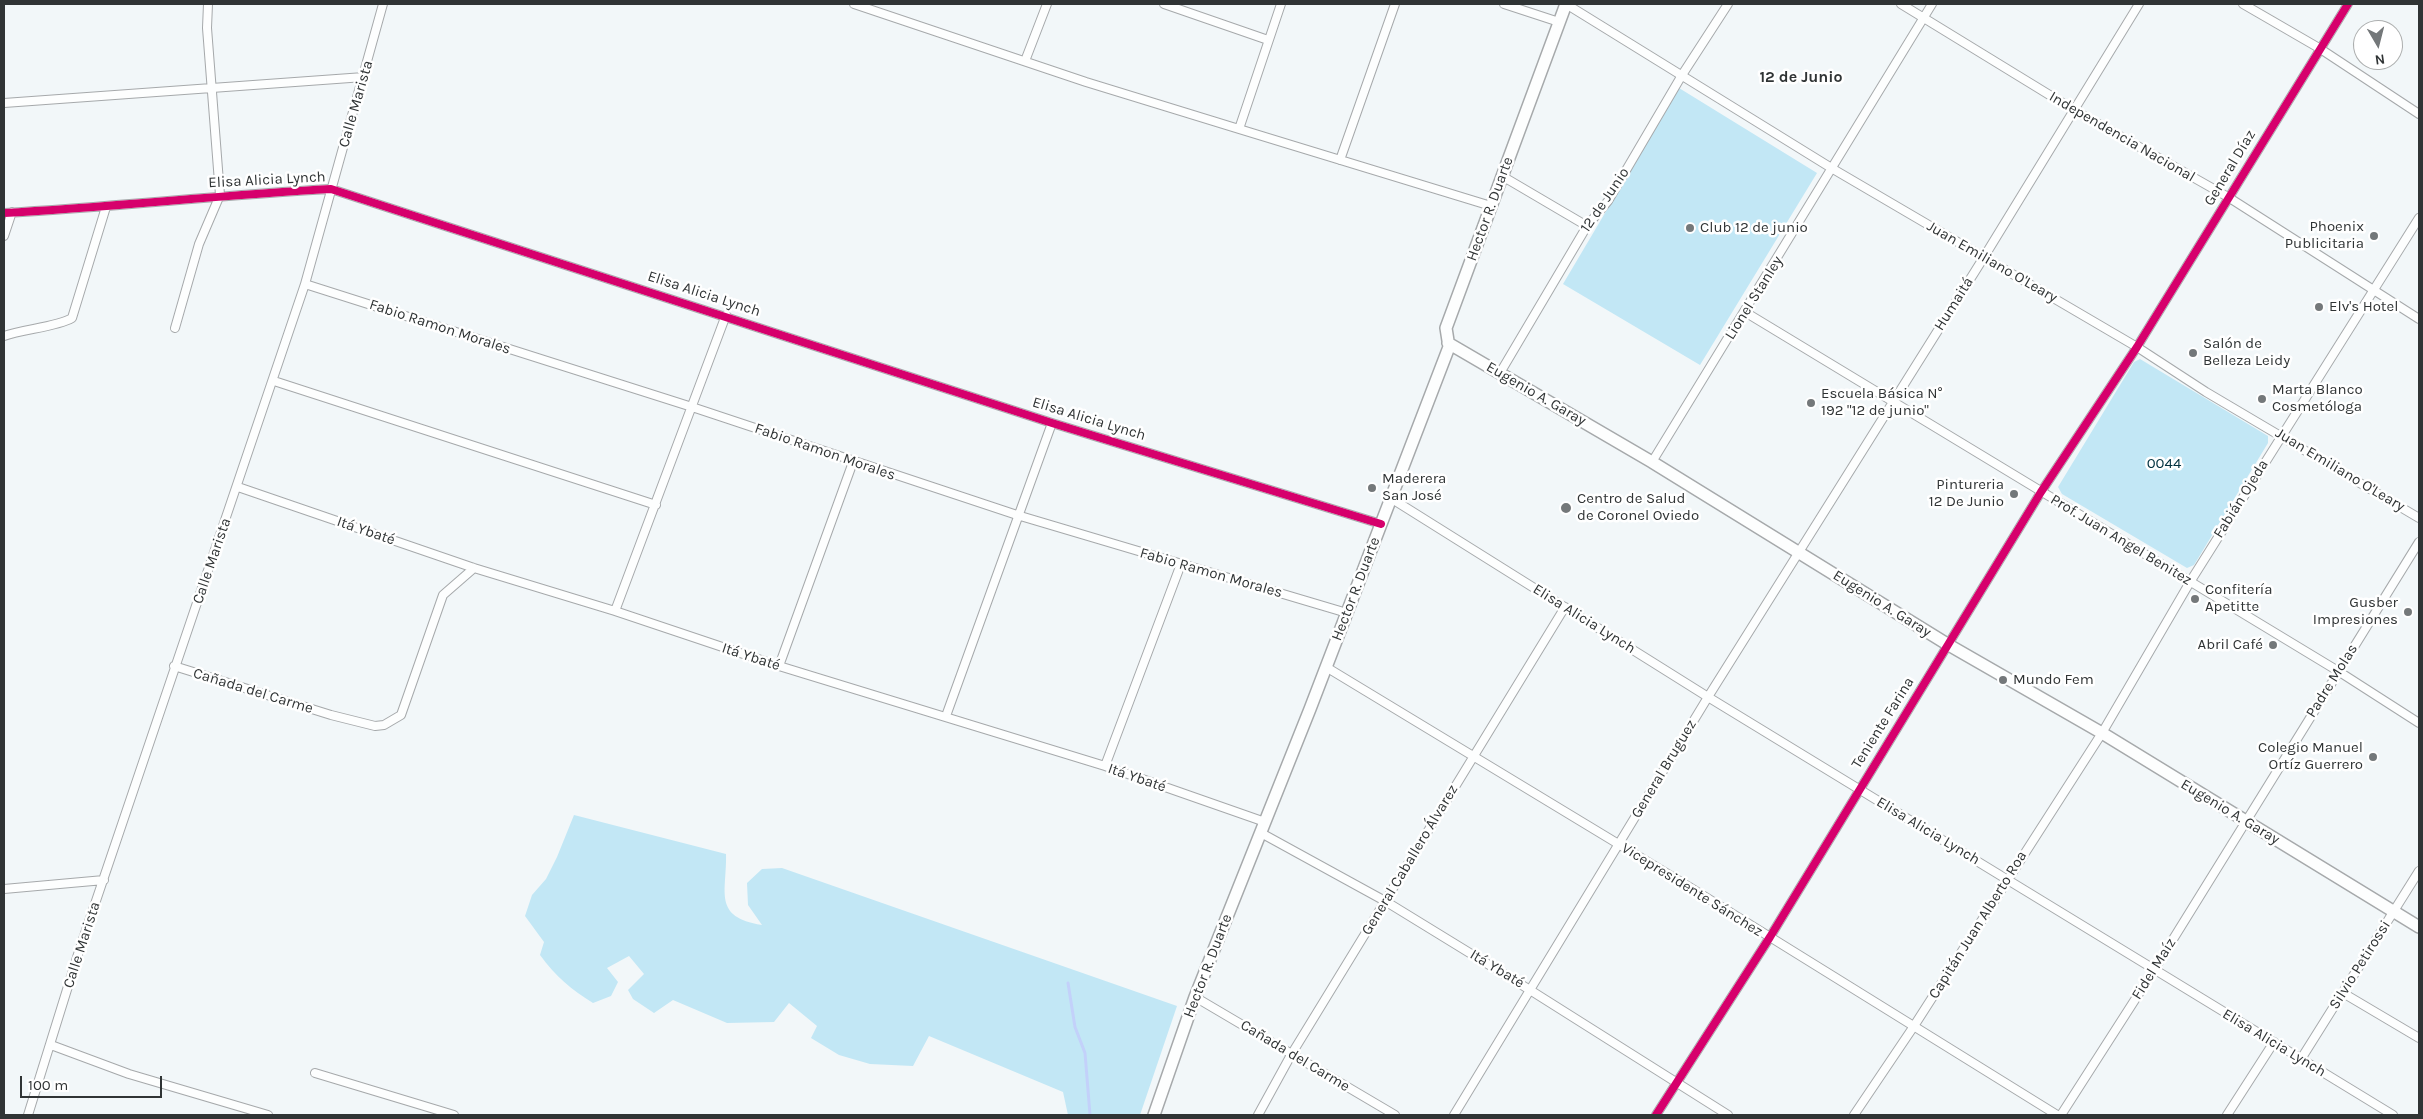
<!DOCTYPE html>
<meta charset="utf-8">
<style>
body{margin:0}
#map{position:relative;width:2423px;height:1119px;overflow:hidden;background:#f2f7f9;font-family:Karla,sans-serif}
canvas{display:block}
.frame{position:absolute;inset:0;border:5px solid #303435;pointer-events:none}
.north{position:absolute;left:2353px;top:20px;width:50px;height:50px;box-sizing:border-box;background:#fff;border:1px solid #acaeae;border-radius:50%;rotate:172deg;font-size:14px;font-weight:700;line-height:20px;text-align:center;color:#303435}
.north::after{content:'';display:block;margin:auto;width:18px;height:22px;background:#74787a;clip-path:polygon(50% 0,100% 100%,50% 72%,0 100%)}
.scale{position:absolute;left:20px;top:1076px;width:142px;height:22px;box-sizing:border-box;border:2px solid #303435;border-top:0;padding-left:6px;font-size:15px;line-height:18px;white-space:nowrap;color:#303435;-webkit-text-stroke:4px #fff;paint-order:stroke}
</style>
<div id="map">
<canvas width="2423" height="1119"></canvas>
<div class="frame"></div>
<div class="north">N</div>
<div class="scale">100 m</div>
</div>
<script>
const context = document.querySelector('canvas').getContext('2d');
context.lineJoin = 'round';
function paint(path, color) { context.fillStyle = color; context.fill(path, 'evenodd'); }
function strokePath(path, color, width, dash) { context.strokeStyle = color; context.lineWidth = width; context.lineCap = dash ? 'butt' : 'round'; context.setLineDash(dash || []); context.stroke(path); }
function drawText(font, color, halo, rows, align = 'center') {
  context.font = font + ' Karla,sans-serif'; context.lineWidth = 5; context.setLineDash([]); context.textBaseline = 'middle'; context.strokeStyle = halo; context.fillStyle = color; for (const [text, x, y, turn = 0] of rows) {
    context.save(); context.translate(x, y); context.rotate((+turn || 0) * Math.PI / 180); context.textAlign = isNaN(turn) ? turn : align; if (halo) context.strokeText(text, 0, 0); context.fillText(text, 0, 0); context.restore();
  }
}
const green = new Path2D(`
 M1679 88 1817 173 1700 365 1563 284Z
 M2140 359 2268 436V443L2194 565 2187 568 2062 494 2058 487 2134 362Z
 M574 815 726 854C727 892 712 917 762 925L748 905 747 883 762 869 782 868 1177 1006 1140 1115H1068L1063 1092 929 1036 913 1066 870 1064 839 1055 811 1038 817 1026 789 1003 774 1022 727 1023 673 1000 654 1013 633 999 628 990 644 974 629 956 607 968 618 982 611 996 593 1003C572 990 555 976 540 955L544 942 525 916 532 895 546 879 557 857Z`);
const stream = new Path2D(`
 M1068 983 1075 1027 1085 1053 1090 1115`);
const street = new Path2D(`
 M854 4 1086 82 1239 129
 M1164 4 1268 40
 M1281 4 1239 129 1491 206
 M1504 4 1559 22
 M1566 4 1833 169 2137 347 2206 392 2419 518
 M1901 4 2074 110 2228 197 2419 319
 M2243 4 2319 48 2419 114
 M1025 61 1047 4
 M4 103 364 77
 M1340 160 1395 4
 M1502 176 1587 226
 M4 213C113 207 222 195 331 189L1052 423 1381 524
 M4 236 12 212
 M305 284 692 407 1017 515 1347 613
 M1745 312 2338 671 2419 723
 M175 328 199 244 220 195 207 28 208 4
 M4 336C23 329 57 327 72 318L106 207
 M1500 373 1587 226 1608 201 1682 75 1728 4
 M274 381 656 505
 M1652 462 1932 4
 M238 487 474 568 615 611 779 666 1105 766 1265 822
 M1389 497 1708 697 2393 1115
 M615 611 726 315
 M174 666 331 715 375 726 384 725 401 715 443 595 474 568
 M779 666 853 462
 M1326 667 1691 888 2057 1115
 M946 716 1052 423
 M1105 766 1181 564
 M1261 833 1385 901 1530 990 1728 1115
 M4 889 104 880
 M2343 993 2419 1038
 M1195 997 1395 1115
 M51 1045 129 1074 268 1115
 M2301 1059 2419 871
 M315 1073 454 1115
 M28 1115 79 951 305 284 383 4
 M1258 1115 1291 1055 1565 607
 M1454 1115 1708 697 1984 257 2139 4
 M1656 1115 1770 937 2041 492 2137 347 2348 4
 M1854 1115 1914 1026 2102 733 2190 582 2419 218
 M2061 1115 2154 970 2419 542
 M2227 1115 2274 1042`);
const secondary = new Path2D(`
 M1448 343 1652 462 1947 644 2102 733 2419 927
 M1154 1115 1195 997 1310 709 1449 347 1446 328 1566 4`);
const cycleway = new Path2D(`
 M4 213C113 207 222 195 331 189L1052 423 1381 524
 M1656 1115 1770 937 2041 492 2137 347 2348 4`);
const markers = [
 [1690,228,5,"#74787a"],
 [2374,236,5,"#74787a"],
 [2319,307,5,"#74787a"],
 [2193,353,5,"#74787a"],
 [2262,399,5,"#74787a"],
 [1811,403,5,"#74787a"],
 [1372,488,5,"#74787a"],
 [2014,494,5,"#74787a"],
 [1566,508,6,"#74787a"],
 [2195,599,5,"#74787a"],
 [2408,612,5,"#74787a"],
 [2273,645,5,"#74787a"],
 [2003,680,5,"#74787a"],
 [2373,757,5,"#74787a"]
];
const streetNames = [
 ["Calle Marista",356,104,-74],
 ["Independencia Nacional",2122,137,30],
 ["General Díaz",2230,168,-59],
 ["Elisa Alicia Lynch",267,180,-3],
 ["12 de Junio",1605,200,-56],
 ["Hector R. Duarte",1490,209,-70],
 ["Juan Emiliano O'Leary",1992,262,30],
 ["Elisa Alicia Lynch",704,294,18],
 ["Lionel Stanley",1754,298,-58],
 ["Humaitá",1954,304,-58],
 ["Fabio Ramon Morales",440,327,18],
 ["Eugenio A. Garay",1536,394,30],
 ["Elisa Alicia Lynch",1089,419,17],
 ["Fabio Ramon Morales",825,452,19],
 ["Juan Emiliano O'Leary",2340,470,31],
 ["Fabián Ojeda",2241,499,-58],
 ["Itá Ybaté",366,531,19],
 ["Prof. Juan Angel Benitez",2121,540,31],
 ["Calle Marista",212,561,-71],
 ["Fabio Ramon Morales",1211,573,16],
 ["Hector R. Duarte",1356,589,-69],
 ["Eugenio A. Garay",1882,604,32],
 ["Elisa Alicia Lynch",1584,619,32],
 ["Itá Ybaté",751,657,18],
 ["Padre Molas",2332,681,-58],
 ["Cañada del Carme",253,691,17],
 ["Teniente Farina",1883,723,-58],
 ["General Bruguez",1664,769,-59],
 ["Itá Ybaté",1137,778,19],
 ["Eugenio A. Garay",2230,812,31],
 ["Elisa Alicia Lynch",1928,831,31],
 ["General Caballero Álvarez",1410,860,-59],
 ["Vicepresidente Sánchez",1692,890,32],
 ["Capitán Juan Alberto Roa",1978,925,-58],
 ["Calle Marista",82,945,-72],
 ["Silvio Petirossi",2360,965,-58],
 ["Hector R. Duarte",1208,966,-69],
 ["Itá Ybaté",1497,969,31],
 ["Fidel Maíz",2154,969,-58],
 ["Elisa Alicia Lynch",2274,1043,31],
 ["Cañada del Carme",1295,1056,31]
];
const poiNames = [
 ["Phoenix",2364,227,"right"],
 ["Publicitaria",2364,244,"right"],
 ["Club 12 de junio",1700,228],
 ["Elv's Hotel",2329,307],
 ["Salón de",2203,344],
 ["Belleza Leidy",2203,361],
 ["Marta Blanco",2272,390],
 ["Cosmetóloga",2272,407],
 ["Escuela Básica N°",1821,394],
 ["192 \"12 de junio\"",1821,411],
 ["Maderera",1382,479],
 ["San José",1382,496],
 ["Pintureria",2004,485,"right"],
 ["12 De Junio",2004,502,"right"],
 ["Centro de Salud",1577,499],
 ["de Coronel Oviedo",1577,516],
 ["Confitería",2205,590],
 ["Apetitte",2205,607],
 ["Gusber",2398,603,"right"],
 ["Impresiones",2398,620,"right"],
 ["Abril Café",2263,645,"right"],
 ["Mundo Fem",2013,680],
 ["Colegio Manuel",2363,748,"right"],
 ["Ortíz Guerrero",2363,765,"right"]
];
const parkNames = [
 ["0044",2164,464]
];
const neighbourhoodNames = [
 ["12 de Junio",1801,77]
];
paint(green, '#c2e7f5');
strokePath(stream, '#c3d1fa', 3);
strokePath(street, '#a6a9ab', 10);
strokePath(secondary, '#a6a9ab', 14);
strokePath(street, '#fdfefe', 8);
strokePath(secondary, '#fdfefe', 11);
strokePath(cycleway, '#d6006c', 8);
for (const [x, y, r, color] of markers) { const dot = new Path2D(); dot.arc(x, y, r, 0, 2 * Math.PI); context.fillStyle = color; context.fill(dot); strokePath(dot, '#fff', 2); }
drawText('15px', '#303435', '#fff', streetNames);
drawText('15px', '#303435', '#fff', poiNames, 'left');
drawText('15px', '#013240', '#fff', parkNames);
drawText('bold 16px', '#303435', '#fff', neighbourhoodNames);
</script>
